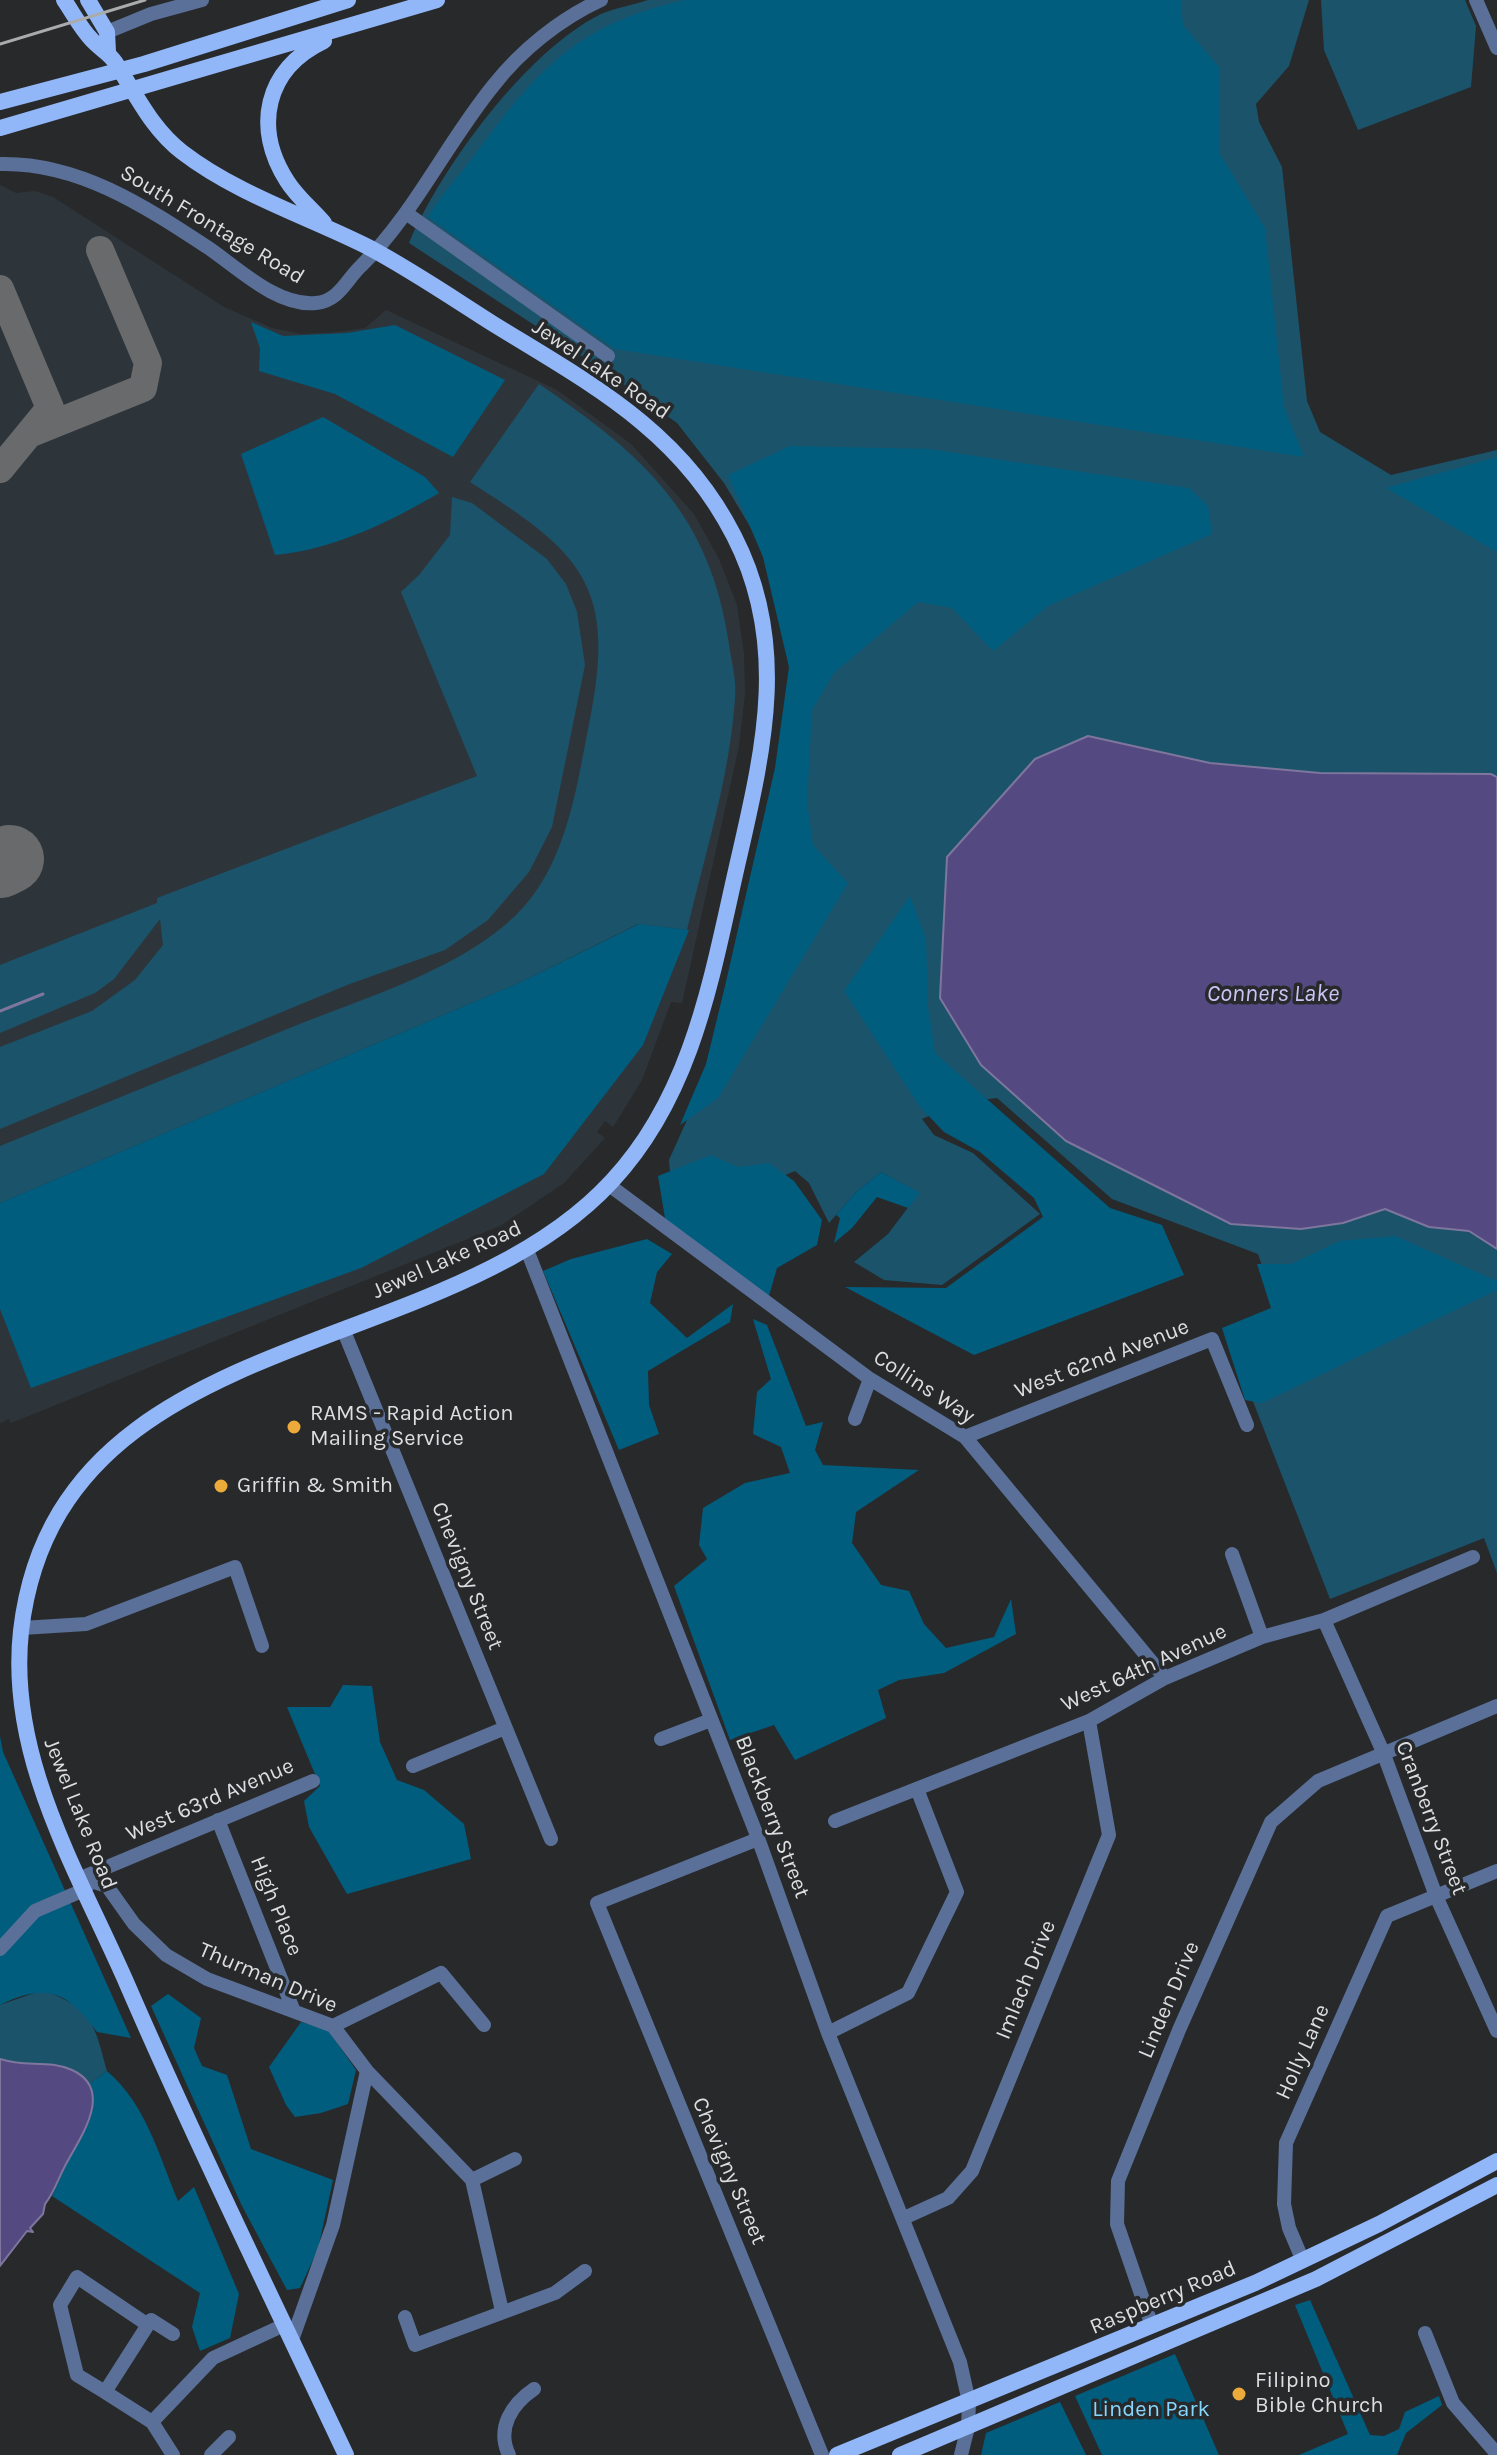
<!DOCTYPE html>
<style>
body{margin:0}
canvas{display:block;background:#27292b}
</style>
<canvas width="1497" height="2455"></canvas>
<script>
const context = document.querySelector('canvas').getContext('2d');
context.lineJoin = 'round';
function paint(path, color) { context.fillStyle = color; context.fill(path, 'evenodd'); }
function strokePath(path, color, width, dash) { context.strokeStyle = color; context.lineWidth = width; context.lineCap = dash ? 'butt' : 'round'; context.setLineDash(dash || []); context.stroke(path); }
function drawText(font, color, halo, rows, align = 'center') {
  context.font = font + ' Karla,sans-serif'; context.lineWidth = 7; context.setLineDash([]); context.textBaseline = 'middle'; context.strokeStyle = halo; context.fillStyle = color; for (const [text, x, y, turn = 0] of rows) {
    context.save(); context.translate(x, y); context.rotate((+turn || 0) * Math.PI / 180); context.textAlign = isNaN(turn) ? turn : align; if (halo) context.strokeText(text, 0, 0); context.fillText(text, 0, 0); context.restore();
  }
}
const built = new Path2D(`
 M0 185 16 193 35 191 53 197 224 307 272 328 301 334 337 332 365 328 386 310 557 390 631 444 694 514 719 559 737 605 744 654 745 694 739 746 682 1003 671 1002 642 1080 613 1127 605 1121 597 1132 605 1138 564 1183 500 1226 11 1423 9 1419 0 1423Z`);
const green = new Path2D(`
 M648 0H1309L1289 66 1256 104 1259 122 1282 167 1307 401 1320 432 1391 475 1497 450V1573L1484 1538 1330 1599 1226 1332 1277 1309 1258 1254 1112 1199 997 1098 958 1103 922 1119 934 1135 973 1153 1040 1214 942 1285 884 1280 854 1262 888 1234 919 1193 881 1172 857 1191 829 1223 809 1183 795 1171 674 1221 669 1160 713 1062 797 676 775 568 724 483 677 423 609 374 409 243C441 168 526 51 601 14 615 8 633 5 648 0Z
 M1321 0H1465L1476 26 1471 87 1358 130 1324 50Z
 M539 384C642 454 710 513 729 644 731 661 737 680 735 698 730 776 705 854 687 930L638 924 521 982 0 1203V1146C101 1105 202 1064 302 1023 371 996 463 967 516 915 569 863 577 782 591 714 617 581 575 549 470 482Z
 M452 497 472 503 547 559 566 584 577 612 585 665 552 827 529 872 488 920 445 950 347 985 0 1129V1047L92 1011 135 980 163 945 160 919 114 979 95 993 0 1033V965L157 903V898L477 776 401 592 419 575 450 535Z
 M43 1990C92 2009 94 2022 107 2071L89 2084C58 2058 35 2069 0 2059V2005Z`);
const forest = new Path2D(`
 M684 0H1181L1183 25 1220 68V154L1265 228 1284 407 1304 457 615 349 428 217C441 194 461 174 476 153 540 67 577 25 684 0Z
 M251 322 283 336 347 333 395 325 505 380 453 457 335 394 259 371 260 348Z
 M323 417 425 477 439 493C390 522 332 550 275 555L241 454Z
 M790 446 929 449 1189 488 1208 506 1212 534 1048 606 993 651 952 608 918 602 834 673 812 710 807 802 813 845 848 883 718 1098 680 1125 706 1064 725 986 775 768 789 667 763 557 728 475Z
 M1497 457V552L1386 488Z
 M910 896 926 939 928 1007 935 1053 1110 1208 1162 1225 1184 1275 974 1355 845 1287 946 1288 1043 1217 1034 1198 980 1152 944 1132 920 1107 844 991Z
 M639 924 689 930 643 1045 544 1174 361 1268 31 1388 0 1309V1203L521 982Z
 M711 1155 738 1167 769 1163 794 1181 822 1220 817 1245 777 1268 769 1296 666 1224 658 1176Z
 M881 1172 920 1193 908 1208 877 1197 852 1228 834 1243 840 1218 836 1215 857 1191Z
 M1395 1236 1497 1281V1290L1262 1403 1245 1400 1222 1328 1271 1308 1257 1264H1291L1340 1241Z
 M647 1239 672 1254 657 1272 650 1303 687 1338 733 1304 730 1322 648 1371 649 1405 659 1434 619 1450 543 1271 571 1259Z
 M753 1319 767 1325 806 1426 823 1422 815 1450 823 1465 919 1470 856 1512 852 1543 881 1585 909 1591 924 1624 946 1648 994 1637 1011 1599 1016 1634 944 1673 899 1680 878 1690 886 1718 795 1760 774 1725 730 1740 674 1586 707 1559 699 1545 703 1508 745 1483 790 1473 781 1447 753 1434 757 1392 771 1379Z
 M343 1685 372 1686 380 1742 397 1780 424 1790 464 1824 471 1859 347 1894 309 1827 304 1801 320 1786 287 1707H330Z
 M0 1736 3 1752 131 2038 97 2032C68 1992 47 1982 0 2005Z
 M168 1994 201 2018 194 2048 202 2066 227 2075 251 2149 333 2180 318 2249 300 2288 287 2290 242 2206 151 2006Z
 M301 2022 328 2030 356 2070 348 2104 321 2113 295 2117 286 2105 269 2067Z
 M107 2071C145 2103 159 2155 178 2201L194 2187 239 2294 230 2338 200 2351 192 2327 200 2293 52 2196 93 2106 89 2084Z
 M1310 2300 1370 2435 1384 2436 1399 2429 1405 2412 1439 2396 1442 2405 1406 2433 1397 2455H1299L1348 2434 1295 2305Z
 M1175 2354 1219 2455H1102L1075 2396Z
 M1060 2402 1086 2455H981L986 2433Z`);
const water = new Path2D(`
 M1088 736 1210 763 1320 773 1491 774 1497 777V1249L1469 1231 1429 1227 1385 1209 1343 1223 1301 1229 1231 1224 1066 1141 981 1065 940 998 947 857 1035 759Z
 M0 2059C25 2068 48 2059 72 2070 116 2090 79 2139 65 2166 58 2179 54 2193 45 2204L43 2214 30 2228 33 2232 27 2231 0 2266Z`);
const stream = new Path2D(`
 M0 1011 43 994`);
const taxiway = new Path2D(`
 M0 289 50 408 0 469
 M29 434 143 388 148 363 100 250`);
const runway = new Path2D(`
 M0 864 10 859`);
const minor = new Path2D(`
 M1476 0 1497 48
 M107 32 151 14 202 0
 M0 164C79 162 146 207 210 249 239 269 278 307 316 303 339 301 346 280 361 266 414 214 446 144 493 86 521 50 560 19 601 0
 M406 213 608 356
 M609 1185 870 1379 965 1437 1165 1678
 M527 1250 758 1838 828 2033 960 2362 969 2402 968 2427 961 2455
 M343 1329 551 1839
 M855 1419 870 1379
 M965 1437 1212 1339 1247 1425
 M1232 1554 1262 1637
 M1324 1620 1383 1752 1436 1896 1497 2031
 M22 1628 86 1624 235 1567 262 1646
 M661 1739 711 1720
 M413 1766 505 1728
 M218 1820 293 2009
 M835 1821 1089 1721 1165 1678 1262 1637 1324 1620 1473 1557
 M758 1839 597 1903 822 2455
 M81 1878 107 1886 134 1924 166 1955 207 1979 333 2026 367 2071 472 2180 502 2311
 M81 1878 313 1781
 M0 1949 35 1911 86 1889
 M333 2026 441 1973 484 2025
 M828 2033 908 1993 957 1892 917 1789
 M472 2180 515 2159
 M904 2218 948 2198 972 2171 1109 1835 1089 1721
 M1303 2261 1289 2228 1284 2204 1286 2143 1387 1916 1497 1871
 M405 2317 415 2345 555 2293 585 2271
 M148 2325 77 2277 60 2305 77 2375 105 2392 151 2320 173 2334
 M1152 2326 1117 2224 1118 2181 1179 2030 1271 1822 1318 1781 1497 1706
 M1425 2333 1453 2403 1497 2454
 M292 2340 333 2225 367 2071
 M105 2392 152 2422 173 2455
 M152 2422 213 2358 284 2325
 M211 2455 229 2437
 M509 2455C496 2428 512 2404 534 2389`);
const major = new Path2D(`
 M64 0C73 13 81 29 92 40 99 48 109 53 115 62 136 94 151 128 182 152 238 195 309 217 370 248 413 271 454 299 495 325 591 384 681 431 734 536 788 641 765 744 740 853 713 968 696 1091 612 1181 442 1366 57 1322 21 1631 7 1757 78 1872 127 1984 196 2143 272 2298 346 2455
 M88 0 107 32 108 52
 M324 41C265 69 253 128 287 181 297 197 312 209 324 223
 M0 102 144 64 348 0
 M0 128 437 0
 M837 2455 1255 2283 1379 2224 1497 2161
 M900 2455 1316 2279 1497 2185`);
const rail = new Path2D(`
 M0 44 145 0`);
const markers = [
 [294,1427,8,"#ebaa39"],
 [221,1486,8,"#ebaa39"],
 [1239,2394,8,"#ebaa39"]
];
const streetNames = [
 ["South Frontage Road",212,225,31],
 ["Jewel Lake Road",601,370,34],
 ["Jewel Lake Road",447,1260,-24],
 ["West 62nd Avenue",1102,1359,-21],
 ["Collins Way",924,1387,33],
 ["Chevigny Street",467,1576,68],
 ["West 64th Avenue",1144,1668,-25],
 ["West 63rd Avenue",210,1800,-23],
 ["Jewel Lake Road",80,1814,68],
 ["Blackberry Street",772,1817,69],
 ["Cranberry Street",1431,1818,69],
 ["High Place",276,1906,68],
 ["Thurman Drive",268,1978,23],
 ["Imlach Drive",1026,1980,-68],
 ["Linden Drive",1169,2000,-67],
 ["Holly Lane",1303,2052,-66],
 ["Chevigny Street",729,2171,67],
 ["Raspberry Road",1163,2298,-23]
];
const poiNames = [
 ["RAMS - Rapid Action",310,1414],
 ["Mailing Service",310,1439],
 ["Griffin & Smith",237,1486],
 ["Filipino",1255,2381],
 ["Bible Church",1255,2406]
];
const parkNames = [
 ["Linden Park",1151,2410]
];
const waterNames = [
 ["Conners Lake",1273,994]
];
paint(built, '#2e353a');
paint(green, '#1b536b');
paint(forest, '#005d7e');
paint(water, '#554981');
strokePath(water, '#7e769d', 2);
strokePath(stream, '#7e769d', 3);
strokePath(taxiway, '#686a6c', 28);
strokePath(runway, '#686a6c', 68);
strokePath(minor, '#5a7098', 14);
strokePath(major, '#92b7f9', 16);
strokePath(rail, '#a9abac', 3);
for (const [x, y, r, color] of markers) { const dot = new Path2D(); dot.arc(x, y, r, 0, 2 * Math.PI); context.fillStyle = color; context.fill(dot); strokePath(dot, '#27292b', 3); }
drawText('22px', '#dcdedf', '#27292b', streetNames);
drawText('22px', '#dcdedf', '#27292b', poiNames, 'left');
drawText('22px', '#86d7fe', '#27292b', parkNames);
drawText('italic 24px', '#cbc2f6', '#27292b', waterNames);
</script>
